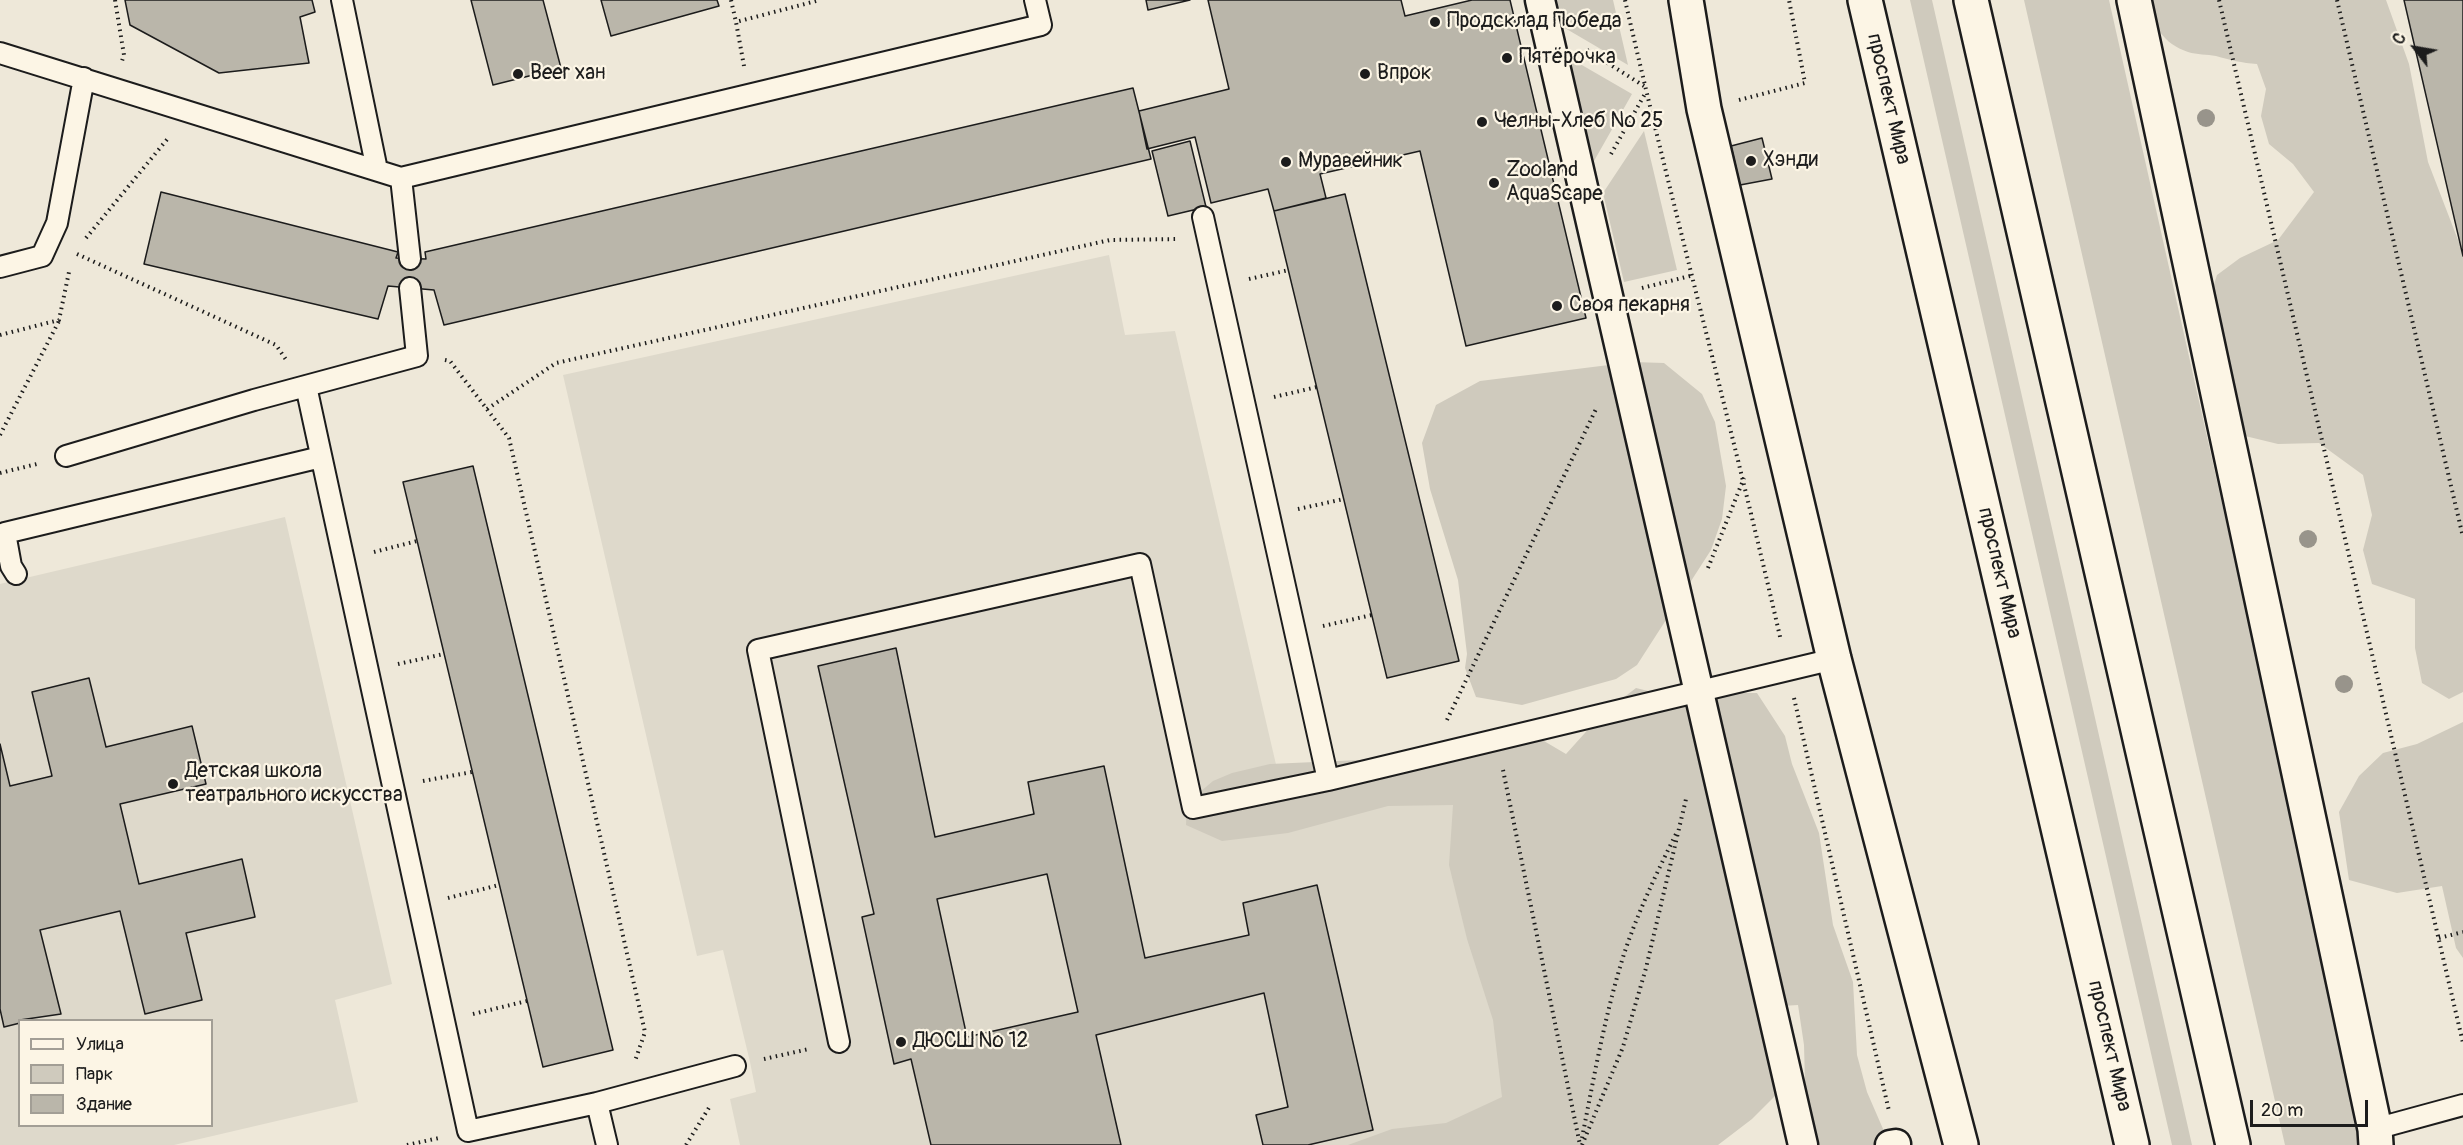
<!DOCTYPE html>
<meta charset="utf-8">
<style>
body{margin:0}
#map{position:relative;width:2463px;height:1145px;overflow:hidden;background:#eee8d9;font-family:Pangolin,sans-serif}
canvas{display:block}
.legend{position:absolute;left:18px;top:1019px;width:195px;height:108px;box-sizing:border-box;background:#fcf5e5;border:2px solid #a29e95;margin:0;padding:8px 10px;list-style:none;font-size:18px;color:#1c1c1c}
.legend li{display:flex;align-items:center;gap:12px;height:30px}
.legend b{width:30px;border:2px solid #a29e95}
.north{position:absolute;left:2385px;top:18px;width:60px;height:60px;-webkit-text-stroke:4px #fcf5e5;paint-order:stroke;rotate:301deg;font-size:16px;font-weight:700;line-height:24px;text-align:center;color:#1c1c1c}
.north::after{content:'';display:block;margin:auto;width:21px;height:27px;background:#1c1c1c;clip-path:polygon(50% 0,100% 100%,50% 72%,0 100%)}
.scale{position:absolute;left:2250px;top:1100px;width:118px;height:27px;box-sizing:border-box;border:3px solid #1c1c1c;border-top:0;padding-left:8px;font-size:18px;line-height:21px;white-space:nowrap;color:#1c1c1c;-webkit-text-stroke:4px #fcf5e5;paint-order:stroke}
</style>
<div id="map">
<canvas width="2463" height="1145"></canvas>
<ul class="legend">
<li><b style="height:8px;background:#fcf5e5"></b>Улица</li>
<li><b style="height:16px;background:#cfcabd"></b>Парк</li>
<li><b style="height:16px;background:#bab6aa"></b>Здание</li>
</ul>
<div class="north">С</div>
<div class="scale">20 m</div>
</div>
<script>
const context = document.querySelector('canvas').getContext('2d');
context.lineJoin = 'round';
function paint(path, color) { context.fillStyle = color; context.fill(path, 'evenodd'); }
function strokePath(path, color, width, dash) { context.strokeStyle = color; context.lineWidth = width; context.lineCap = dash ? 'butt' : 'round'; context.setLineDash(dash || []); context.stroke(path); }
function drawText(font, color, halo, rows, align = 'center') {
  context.font = font + ' Pangolin,sans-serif'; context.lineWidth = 4.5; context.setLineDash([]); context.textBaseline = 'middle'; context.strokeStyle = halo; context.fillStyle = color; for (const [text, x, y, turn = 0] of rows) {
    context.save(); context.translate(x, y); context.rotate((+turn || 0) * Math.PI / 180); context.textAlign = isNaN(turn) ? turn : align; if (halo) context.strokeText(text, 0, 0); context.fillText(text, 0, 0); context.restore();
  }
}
const built = new Path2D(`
 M1109 255 1125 335 1175 331 1288 816 1468 776 1550 1145H740L730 1099 756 1092 750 1062 723 950 697 956 563 375Z
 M285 517 392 984 335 1000 358 1102 174 1145H0V584ZM20 1020H212V1126H20Z`);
const green = new Path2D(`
 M1554 0H1613L1628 65 1558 24Z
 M1910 0H1932L2192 1145H2172Z
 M2024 0H2109L2366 1145H2285Z
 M2153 0H2386L2409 64 2428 162 2463 253V692L2449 699 2422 683 2415 648V599L2372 584 2363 550 2372 515 2363 475 2319 443 2278 444 2241 435 2207 306 2217 275 2240 258 2278 240 2314 192 2293 164 2269 144 2261 116 2266 89 2257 64C2242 63 2230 60 2216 56 2207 54 2197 55 2188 52 2164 44 2150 25 2153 0Z
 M1568 57 1632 94 1594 161Z
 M1644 131 1677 270 1624 282 1603 193Z
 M1633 362 1664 363 1702 394 1715 422 1726 486 1722 519 1711 550 1637 665 1616 679 1522 705 1476 697 1465 668 1467 654 1458 580 1430 489 1422 443 1436 405 1480 381Z
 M1636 688 1692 702 1726 693H1757L1785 736 1792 764 1819 833 1833 925 1853 982 1857 1055 1867 1092 1890 1145H1811V1114L1805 1081 1804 1045 1798 1005 1782 1006 1775 1024V1096L1752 1119 1718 1145H1348L1392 1129 1446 1123 1502 1097 1493 1020 1467 939 1449 865 1453 805 1388 806 1288 833 1222 841 1186 825 1187 803 1213 781 1232 773 1270 764 1360 760 1527 731 1566 754 1602 714Z
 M2463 722V958L2456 948 2442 886 2397 893 2349 880 2339 812 2359 776 2383 753 2417 744Z`);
const building = new Path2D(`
 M125 0H312L315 12 300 17 309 63 219 73 130 25Z
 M471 0H543L561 68 493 85Z
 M601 0H717L719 6 611 36Z
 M1146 0H1190L1148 10Z
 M1208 0H1401L1405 16 1472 0H1510L1586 318 1466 346 1420 151 1320 174 1326 198 1274 211 1268 189 1211 203 1195 137 1147 149 1139 111 1229 89Z
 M2404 0H2463V256Z
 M1133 88 1151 159 444 325 434 290 388 286 378 319 144 264 161 192 398 252 396 258 426 259 425 252Z
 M1762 138 1772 179 1740 185 1731 146Z
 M1190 141 1206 207 1168 216 1152 151Z
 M1345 194 1459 661 1387 678 1274 211Z
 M473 466 613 1050 543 1067 403 482Z
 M896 648 935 837 1034 814 1028 782 1104 766 1145 958 1249 935 1243 903 1317 885 1373 1130 1308 1145H1263L1256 1115 1288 1107 1264 993 1096 1035 1121 1145H931L911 1059 894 1064 862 917 874 914 818 666ZM1047 874 1078 1012 967 1037 937 899Z
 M89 678 106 747 192 726 206 784 120 804 139 884 242 859 255 917 186 933 202 1000 145 1014 120 911 40 930 61 1014 20 1020V1023L4 1027 0 1009V744L10 786 52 776 32 692Z`);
const path = new Path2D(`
 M115 0 124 55 122 61
 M731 0 736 22
 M1625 0C1674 214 1732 426 1781 641
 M2219 0 2463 1043
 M2337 0 2463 537
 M1587 50 1644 86
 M744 66 736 22 820 0
 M1739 100 1805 83 1789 0
 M1611 154 1646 92
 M86 238 169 137
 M77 254 276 345 287 361
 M1249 279 1289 270
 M1642 288 1690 276
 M0 335 59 320 69 272
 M445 360 450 361 509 438 645 1032 635 1061
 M1274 397 1317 387
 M487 409 556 363 1110 240 1179 239
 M0 435 59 321
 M0 473 37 464
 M1298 509 1344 499
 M374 552 417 541
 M1708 568 1744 478
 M1323 626 1372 615
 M398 664 444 654
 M1794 698 1889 1111
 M1447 720 1597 407
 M1503 770 1580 1145
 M423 781 472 772
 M448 898 499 885
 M2439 938 2463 932
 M473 1014 527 1001
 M764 1059 809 1049
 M1582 1138C1594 1077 1605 1014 1624 954 1638 912 1657 872 1677 832
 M407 1145 439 1138
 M686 1145 710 1106
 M1582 1145 1623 1047 1646 968 1686 799`);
const service = new Path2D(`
 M342 0 377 170
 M0 53 401 178 1041 25 1035 0
 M401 178 410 259
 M1203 217 1328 780 1834 659
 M0 267 42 256 57 223 84 78
 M306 386 468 1131 597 1103 607 1145
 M66 456 254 400 417 356 410 288
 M16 574 11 566 5 533 321 457
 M839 1042 758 650 1140 564 1193 808 1328 780
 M597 1103 735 1066
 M2375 1129 2463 1105`);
const pedestrian = new Path2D(`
 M1540 0 1803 1145
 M1890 1145 1896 1144`);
const minor = new Path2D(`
 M1686 0 1704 109 1834 659 1961 1145
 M2134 0 2375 1129 2376 1145`);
const primary = new Path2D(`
 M1865 0 2132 1145
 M1971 0 2233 1145`);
const trees = [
 [2206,118],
 [2308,539],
 [2344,684]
];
const markers = [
 [1435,22,6,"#1c1c1c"],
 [1507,58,6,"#1c1c1c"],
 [518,74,6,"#1c1c1c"],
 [1365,74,6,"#1c1c1c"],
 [1482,122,6,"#1c1c1c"],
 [1751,161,6,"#1c1c1c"],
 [1286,162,6,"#1c1c1c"],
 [1494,183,6,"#1c1c1c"],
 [1557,306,6,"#1c1c1c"],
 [173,784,6,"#1c1c1c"],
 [901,1042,6,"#1c1c1c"]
];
const poiNames = [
 ["Продсклад Победа",1447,22],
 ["Пятёрочка",1519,58],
 ["Beer хан",530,74],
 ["Впрок",1377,74],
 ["Челны-Хлеб № 25",1494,122],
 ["Хэнди",1763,161],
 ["Муравейник",1298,162],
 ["Zooland",1506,171],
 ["AquaScape",1506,195],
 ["Своя пекарня",1569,306],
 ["Детская школа",185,772],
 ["театрального искусства",185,796],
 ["ДЮСШ № 12",913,1042]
];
const streetNames = [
 ["проспект Мира",1888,99,77],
 ["проспект Мира",1999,573,77],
 ["проспект Мира",2109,1046,77]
];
paint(built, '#ded9cb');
paint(green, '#cfcabd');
paint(building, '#bab6aa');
strokePath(building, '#1c1c1c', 1.5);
strokePath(service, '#1c1c1c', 24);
strokePath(pedestrian, '#1c1c1c', 33);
strokePath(minor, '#1c1c1c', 38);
strokePath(primary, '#1c1c1c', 38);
strokePath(path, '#1c1c1c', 4, [1.5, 4.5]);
strokePath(service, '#fcf5e5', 20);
strokePath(pedestrian, '#fcf5e5', 28);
strokePath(minor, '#fcf5e5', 33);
strokePath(primary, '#fcf5e5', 33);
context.fillStyle = '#98948b';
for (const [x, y] of trees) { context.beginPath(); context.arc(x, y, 9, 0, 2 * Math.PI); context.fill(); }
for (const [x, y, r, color] of markers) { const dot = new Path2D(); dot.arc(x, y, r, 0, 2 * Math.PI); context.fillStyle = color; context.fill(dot); strokePath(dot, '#fcf5e5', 2); }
drawText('21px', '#1c1c1c', '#fcf5e5', poiNames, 'left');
drawText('21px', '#1c1c1c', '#fcf5e5', streetNames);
</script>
